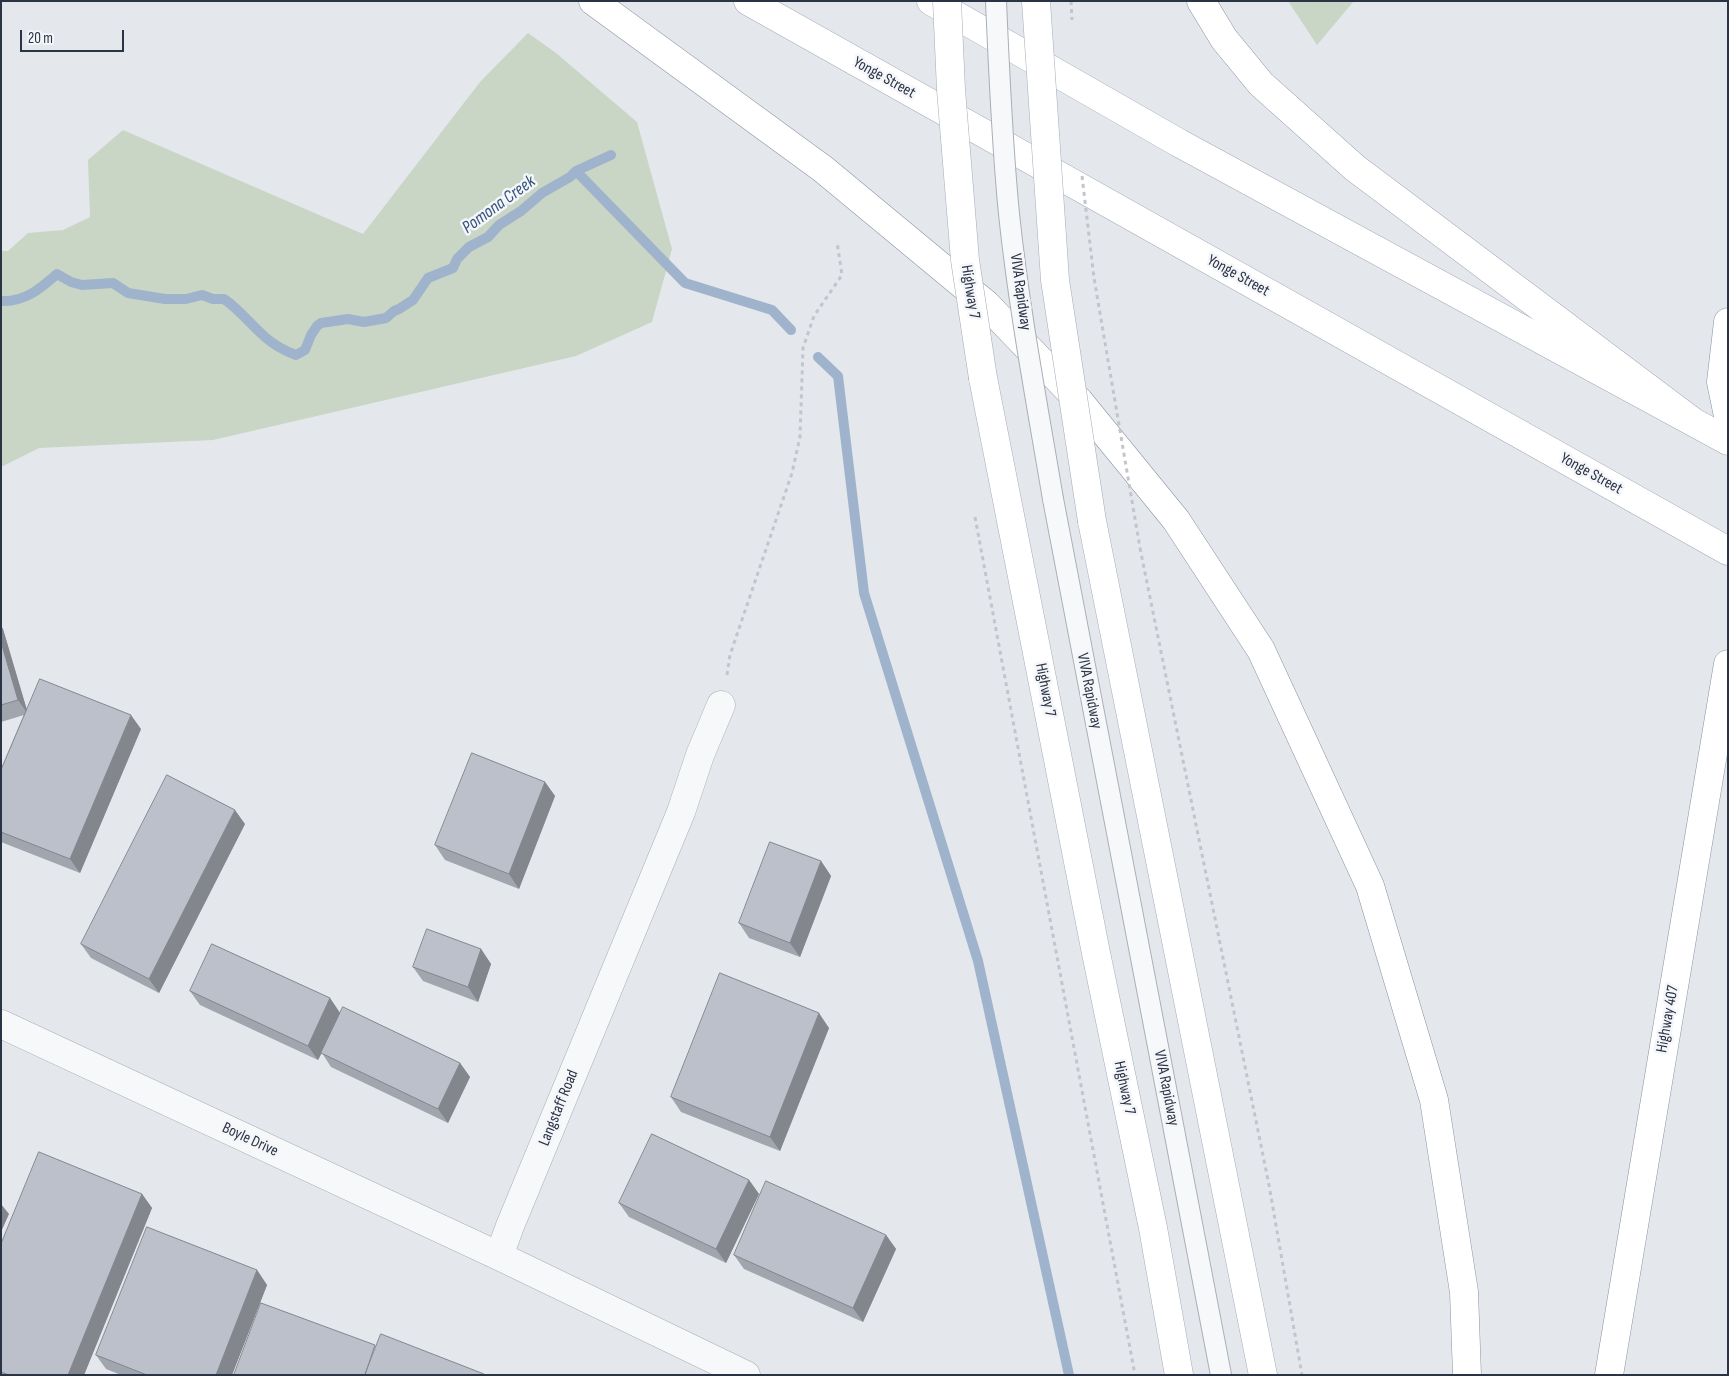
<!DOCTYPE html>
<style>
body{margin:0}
#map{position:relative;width:1729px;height:1376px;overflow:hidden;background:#e4e7ec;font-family:"Sofia Sans Condensed",sans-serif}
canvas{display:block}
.frame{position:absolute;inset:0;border:2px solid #2b3445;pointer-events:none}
.scale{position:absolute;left:20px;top:30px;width:104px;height:22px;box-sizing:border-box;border:2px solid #2b3445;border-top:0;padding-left:6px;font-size:15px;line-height:18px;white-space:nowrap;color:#2b3445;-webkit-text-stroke:4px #f4f6f9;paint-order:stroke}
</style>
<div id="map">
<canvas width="1729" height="1376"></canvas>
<div class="frame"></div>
<div class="scale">20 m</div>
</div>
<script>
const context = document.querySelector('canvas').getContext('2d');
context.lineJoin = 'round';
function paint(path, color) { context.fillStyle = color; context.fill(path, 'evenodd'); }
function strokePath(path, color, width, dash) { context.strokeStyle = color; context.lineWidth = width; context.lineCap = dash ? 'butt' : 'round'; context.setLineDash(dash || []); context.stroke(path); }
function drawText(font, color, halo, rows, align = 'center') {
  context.font = font + ' "Sofia Sans Condensed",sans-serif'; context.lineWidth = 5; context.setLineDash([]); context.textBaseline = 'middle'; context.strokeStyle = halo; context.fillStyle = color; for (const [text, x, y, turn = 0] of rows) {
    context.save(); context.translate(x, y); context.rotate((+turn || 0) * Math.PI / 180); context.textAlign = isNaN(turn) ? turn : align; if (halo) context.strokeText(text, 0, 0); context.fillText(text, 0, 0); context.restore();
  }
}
const green = new Path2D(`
 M1288 1H1354L1317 45Z
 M528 33 556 53 637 122 672 249 652 322 576 356 213 440 39 448 1 467V251H8L28 233 63 230 90 217 88 160 123 130 363 234 480 82Z`);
const stream = new Path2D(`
 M576 171 685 283 772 310 791 330
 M1 301C25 302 40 289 57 274L71 282 82 285 113 283 128 293 165 299H186L202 295 213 299H224C239 309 251 325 265 337 274 345 285 351 296 355L305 350 311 335 317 326 321 323 348 319 364 322 386 318 394 311 399 309 413 300 428 278 453 268 457 259 469 247 488 237 499 225 521 211 542 193 570 177 576 171 611 155
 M818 357 838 376 864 593 978 961 1069 1375`);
const path = new Path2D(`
 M975 517 1135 1375
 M1140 548 1269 1185 1302 1375
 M727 675 730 655 792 473 800 437 803 348 814 316 842 275 837 242`);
const lane = new Path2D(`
 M1053 499 1221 1375`);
const street = new Path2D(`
 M1 1024 499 1256 746 1375
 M499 1256 510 1226 681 812 700 755 721 705`);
const primary = new Path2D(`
 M748 1 1728 551
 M931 1 1179 143 1728 441
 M983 378 1096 953 1153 1228 1179 1375
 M1092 521 1263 1375`);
const highway = new Path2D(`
 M593 1 823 169 986 304 1079 401 1176 520 1261 650 1370 886 1434 1100 1464 1292 1467 1375
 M1201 1 1224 39 1261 84 1355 168 1692 421
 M1728 322 1721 382 1728 416
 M1609 1375 1728 664`);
const pathBridge = new Path2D(`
 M1071 1 1072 20
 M1082 176 1094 278 1140 548`);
const laneBridge = new Path2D(`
 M996 1C999 72 1002 143 1009 214 1019 309 1037 404 1053 499`);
const primaryBridge = new Path2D(`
 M947 1 951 90 965 260 983 378
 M1036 1 1055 280 1092 521`);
const wall = new Path2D(`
 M1 626 3 629 27 710 141 729 80 873 1 842V770L24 715 1 722Z
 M545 782 555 796 519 889 445 860 435 845Z
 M245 824 159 993 91 958 81 944Z
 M821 861 831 876 800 957 749 938 739 923Z
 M481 949 491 964 478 1002 423 981 413 967Z
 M190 991 330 998 340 1013 460 1063 470 1077 448 1123 331 1067 322 1053 318 1060 200 1005Z
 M829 1028 780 1151 681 1112 671 1097Z
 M749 1180 759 1194 726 1263 629 1217 619 1203Z
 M142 1194 152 1208 84 1375H1V1244Z
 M886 1235 896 1249 863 1322 744 1269 734 1255Z
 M257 1270 267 1285 232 1375H121L106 1369 96 1355Z`);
const shadedWall = new Path2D(`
 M1 626 3 629 28 714 18 700 1 642Z
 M131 715 141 729 80 873 70 859Z
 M545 782 555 796 519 889 509 874Z
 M235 810 245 824 159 993 149 979Z
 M821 861 831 876 800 957 790 943Z
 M481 949 491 964 478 1002 468 987Z
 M330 998 340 1013 318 1060 308 1046Z
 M819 1013 829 1028 780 1151 770 1137Z
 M460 1063 470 1077 448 1123 438 1109Z
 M749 1180 759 1194 726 1263 716 1249Z
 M142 1194 152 1208 84 1375H68Z
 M1 1204 9 1214 1 1232Z
 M886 1235 896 1249 863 1322 853 1308Z
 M257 1270 267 1285 232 1375H216Z`);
const building = new Path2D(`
 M1 642 18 700 1 705Z
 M40 679 131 715 70 859 1 832V770Z
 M472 753 545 782 509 874 435 845Z
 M167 775 235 810 149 979 81 944Z
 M770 842 821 861 790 943 739 923Z
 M427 929 481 949 468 987 413 967Z
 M212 944 330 998 308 1046 190 991Z
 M720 973 819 1013 770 1137 671 1097Z
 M343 1007 460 1063 438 1109 321 1053Z
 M652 1134 749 1180 716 1249 619 1203Z
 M39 1152 142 1194 68 1375H9L1 1372V1244Z
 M766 1181 886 1235 853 1308 734 1255Z
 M147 1227 257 1270 216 1375H147L96 1355Z
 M261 1303 375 1345 365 1375H234Z
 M381 1334 484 1374 483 1375H365Z`);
const streetNames = [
 ["Yonge Street",884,78,29],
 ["Yonge Street",1238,276,29],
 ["Highway 7",970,292,81],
 ["VIVA Rapidway",1020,292,82],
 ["Yonge Street",1591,474,29],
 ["Highway 7",1045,690,79],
 ["VIVA Rapidway",1089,691,79],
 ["Highway 407",1668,1019,-80],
 ["Highway 7",1124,1088,78],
 ["VIVA Rapidway",1166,1088,79],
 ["Langstaff Road",559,1108,-68],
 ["Boyle Drive",250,1140,25]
];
const waterNames = [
 ["Pomona Creek",499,205,-36]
];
paint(green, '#c9d6c5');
strokePath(stream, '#9fb4cc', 10);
strokePath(lane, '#a9aeb7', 22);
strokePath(street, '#a9aeb7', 29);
strokePath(primary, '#a3abb8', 29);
strokePath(highway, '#8b94a3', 29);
strokePath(path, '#c2c5cb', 3, [4, 4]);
strokePath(lane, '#f7f8fa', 20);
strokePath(street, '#f7f8fa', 28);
strokePath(primary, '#fff', 28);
strokePath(highway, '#fff', 28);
strokePath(laneBridge, '#a9aeb7', 22, []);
strokePath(primaryBridge, '#a3abb8', 29, []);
strokePath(pathBridge, '#c2c5cb', 3, [4, 4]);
strokePath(laneBridge, '#f7f8fa', 20);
strokePath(primaryBridge, '#fff', 28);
paint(wall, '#a1a5ae');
paint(shadedWall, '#83868d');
paint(building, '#bbc0ca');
strokePath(building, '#83868d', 1);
drawText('16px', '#2b3445', '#f4f6f9', streetNames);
drawText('italic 18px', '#34527a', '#f4f6f9', waterNames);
</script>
